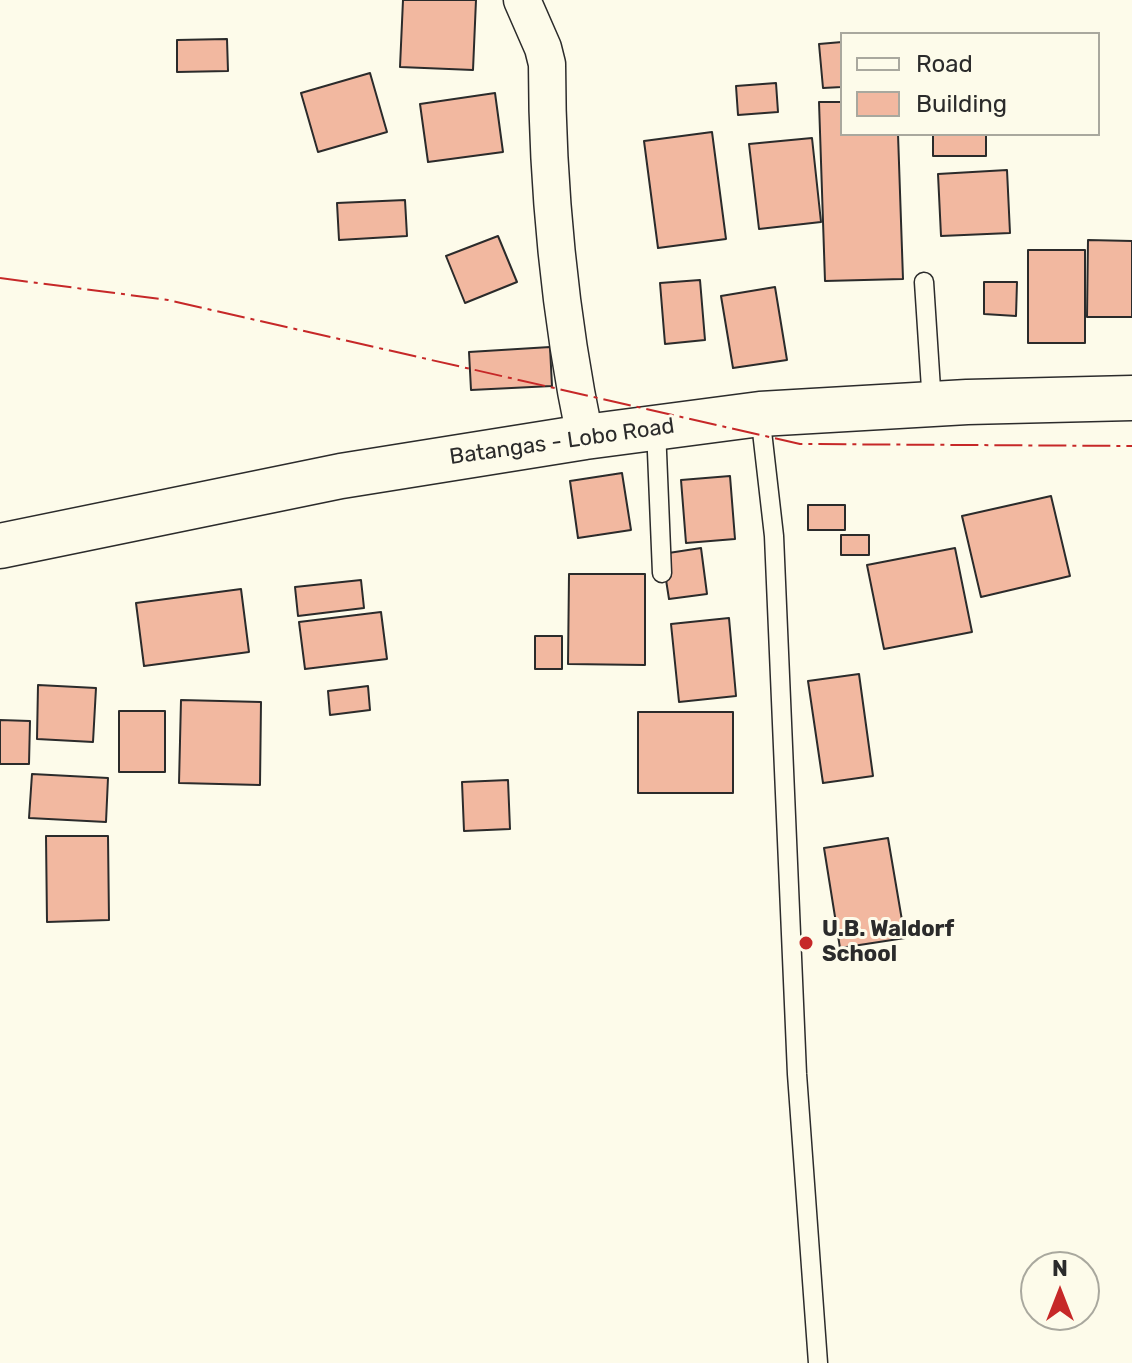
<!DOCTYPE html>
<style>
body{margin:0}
#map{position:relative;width:1132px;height:1363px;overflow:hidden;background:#fdfbea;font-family:Rubik,sans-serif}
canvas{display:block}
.legend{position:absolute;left:840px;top:32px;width:260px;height:104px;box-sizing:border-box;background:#fdfbea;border:2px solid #a9a89e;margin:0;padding:10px 14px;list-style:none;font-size:24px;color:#2b2b2b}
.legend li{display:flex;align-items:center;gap:16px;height:40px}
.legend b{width:40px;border:2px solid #a9a89e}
.north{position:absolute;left:1020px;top:1251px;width:80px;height:80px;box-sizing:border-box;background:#fdfbea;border:2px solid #a9a89e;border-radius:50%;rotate:0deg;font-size:22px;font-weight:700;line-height:32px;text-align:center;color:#2b2b2b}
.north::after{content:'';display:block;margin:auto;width:28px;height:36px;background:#c62828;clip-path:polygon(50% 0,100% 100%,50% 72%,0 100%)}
</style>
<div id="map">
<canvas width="1132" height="1363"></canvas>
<ul class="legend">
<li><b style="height:10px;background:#fdfbea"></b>Road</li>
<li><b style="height:22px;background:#f2b8a0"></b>Building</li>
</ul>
<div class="north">N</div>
</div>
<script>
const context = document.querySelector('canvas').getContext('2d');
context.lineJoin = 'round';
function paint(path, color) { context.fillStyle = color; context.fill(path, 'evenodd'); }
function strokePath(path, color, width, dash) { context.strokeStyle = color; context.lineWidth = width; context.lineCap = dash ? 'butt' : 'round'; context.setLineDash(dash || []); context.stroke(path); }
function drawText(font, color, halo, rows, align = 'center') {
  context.font = font + ' Rubik,sans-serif'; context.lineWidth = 6; context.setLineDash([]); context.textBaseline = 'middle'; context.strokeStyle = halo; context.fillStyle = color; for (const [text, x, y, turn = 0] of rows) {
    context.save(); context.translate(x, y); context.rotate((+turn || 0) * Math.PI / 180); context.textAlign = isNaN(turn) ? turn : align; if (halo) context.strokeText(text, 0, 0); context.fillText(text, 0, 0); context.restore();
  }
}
const building = new Path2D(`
 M403 0H476L473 70 400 67Z
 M227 39 228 71 177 72V40Z
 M842 42V87L823 88 819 44Z
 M370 73 387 132 318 152 301 93Z
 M776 83 778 112 738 115 736 86Z
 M495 93 503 152 428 162 420 104Z
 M819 102H842V134H898L903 279 825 281Z
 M712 132 726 239 658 248 644 141Z
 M933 134H986V156H933Z
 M812 138 821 222 759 229 749 144Z
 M1007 170 1010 233 941 236 938 174Z
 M405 200 407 236 339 240 337 203Z
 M498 236 517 282 465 303 446 256Z
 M1088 240 1132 241V317H1087Z
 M1028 250H1085V343H1028Z
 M700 280 705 340 665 344 660 283Z
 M984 282H1017L1016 316 984 314Z
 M775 287 787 360 733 368 721 296Z
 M550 347 552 386 471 390 469 352Z
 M622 473 631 530 578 538 570 481Z
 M730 476 735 539 686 543 681 480Z
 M1051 496 1070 576 981 597 962 516Z
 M808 505H845V530H808Z
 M841 535H869V555H841Z
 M701 548 707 594 669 599 662 554Z
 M955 548 972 632 884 649 867 565Z
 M569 574H645V665L568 664Z
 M361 580 364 608 298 616 295 587Z
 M241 589 249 652 144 666 136 603Z
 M381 612 387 659 305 669 299 622Z
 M729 618 736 696 679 702 671 624Z
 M535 636H562V669H535Z
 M859 674 873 776 823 783 808 681Z
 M38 685 96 688 93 742 37 739Z
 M368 686 370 710 330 715 328 691Z
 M181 700 261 702 260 785 179 783Z
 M119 711H165V772H119Z
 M638 712H733V793H638Z
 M0 720 30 721 29 764H0Z
 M32 774 108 778 106 822 29 818Z
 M508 780 510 829 464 831 462 782Z
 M46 836H108L109 920 47 922Z
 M888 838 905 938 840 948 824 848Z`);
const lane = new Path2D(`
 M924 282 932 404
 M760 414 774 536 797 1074 818 1363
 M656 428 662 573`);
const street = new Path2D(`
 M522 0 543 48 547 64C547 185 560 319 585 437`);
const primary = new Path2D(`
 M0 546 341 476 585 437 760 414 967 402 1132 398`);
const power = new Path2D(`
 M0 278 168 300 800 444 1132 446`);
const markers = [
 [806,943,8,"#c62828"]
];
const streetNames = [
 ["Batangas - Lobo Road",562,442,-8]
];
const poiNames = [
 ["U.B. Waldorf",822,930],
 ["School",822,955]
];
paint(building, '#f2b8a0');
strokePath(building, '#2b2b2b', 2);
strokePath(lane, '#2b2b2b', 21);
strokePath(street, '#2b2b2b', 39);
strokePath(primary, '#2b2b2b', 47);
strokePath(lane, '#fdfbea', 18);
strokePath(street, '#fdfbea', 36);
strokePath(primary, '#fdfbea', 44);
strokePath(power, '#c62828', 2, [28, 6, 4, 6]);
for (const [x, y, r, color] of markers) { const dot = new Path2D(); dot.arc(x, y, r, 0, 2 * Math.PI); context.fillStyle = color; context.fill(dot); strokePath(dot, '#fdfbea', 3); }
drawText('22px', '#2b2b2b', '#fdfbea', streetNames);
drawText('bold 22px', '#2b2b2b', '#fdfbea', poiNames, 'left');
</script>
